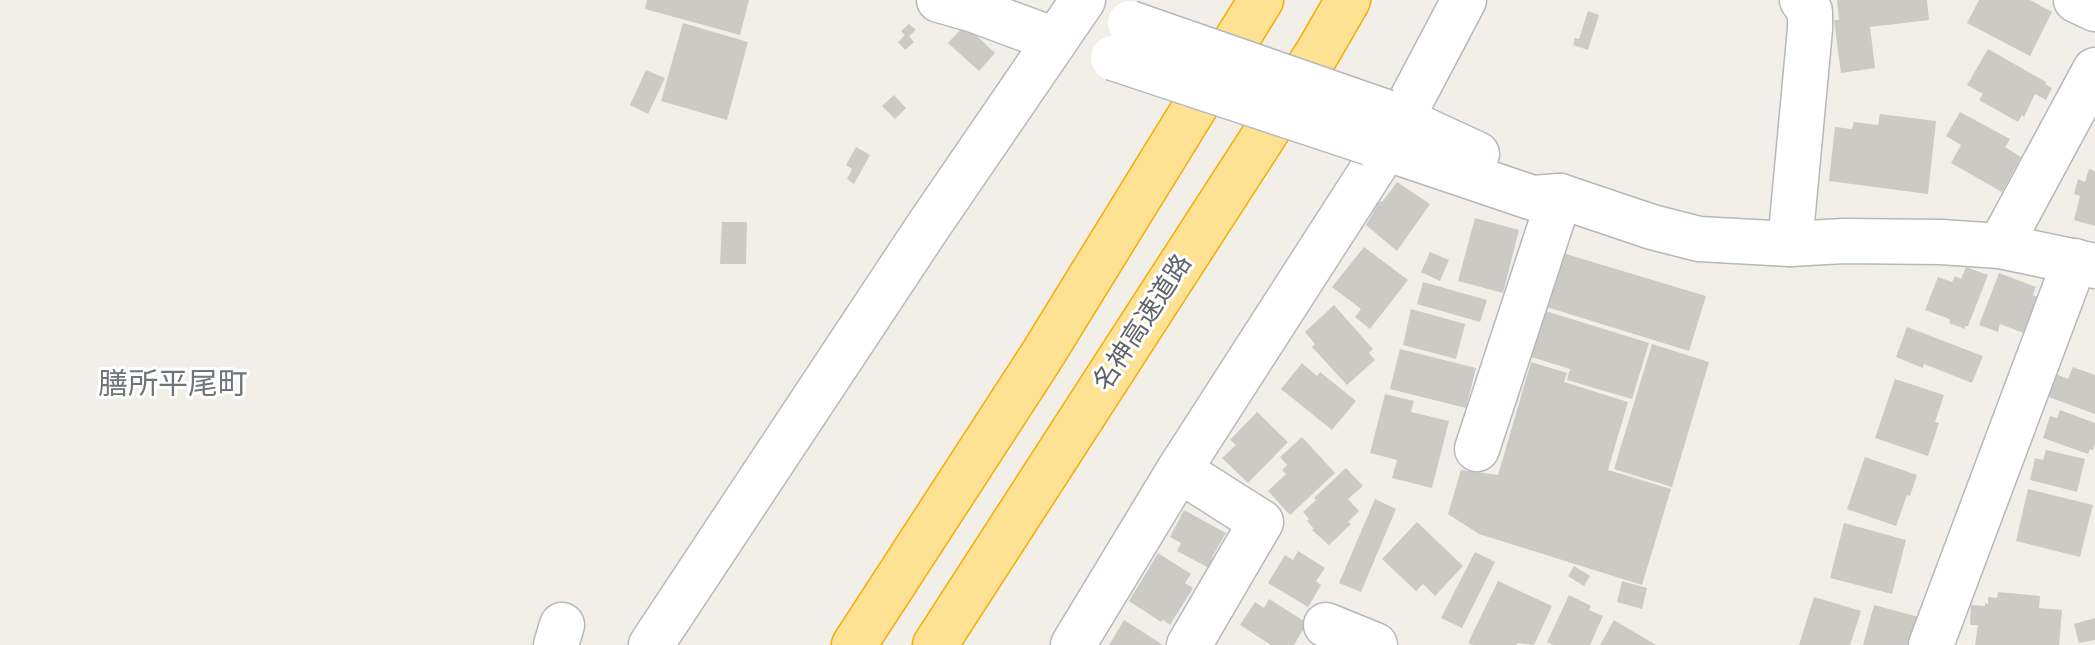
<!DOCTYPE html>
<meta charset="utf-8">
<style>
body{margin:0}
canvas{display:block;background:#f1efe8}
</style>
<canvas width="2095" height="645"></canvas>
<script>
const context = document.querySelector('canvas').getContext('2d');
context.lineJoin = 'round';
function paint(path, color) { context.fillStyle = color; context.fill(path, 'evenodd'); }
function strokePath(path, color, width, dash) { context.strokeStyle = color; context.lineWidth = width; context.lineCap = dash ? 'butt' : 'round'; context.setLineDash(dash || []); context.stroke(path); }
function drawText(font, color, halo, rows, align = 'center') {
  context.font = font + ' "Work Sans","Noto Sans JP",sans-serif'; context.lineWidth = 6; context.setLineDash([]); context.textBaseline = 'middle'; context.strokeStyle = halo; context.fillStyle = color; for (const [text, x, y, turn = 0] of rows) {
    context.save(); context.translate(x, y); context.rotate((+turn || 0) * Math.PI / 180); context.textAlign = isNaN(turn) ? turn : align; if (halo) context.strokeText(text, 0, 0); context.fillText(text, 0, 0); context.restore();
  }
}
const building = new Path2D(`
 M647 0H749L740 35 645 9Z
 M1837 0H1927L1929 20 1870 27 1875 68 1841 73 1834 20H1839Z
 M1979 0H2030L2052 12 2030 56 1967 23Z
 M1588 11 1599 15 1588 50 1573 45 1575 38 1579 39Z
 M683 23 748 42 727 120 661 101Z
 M909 24 916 30 909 36 914 42 905 50 898 42 905 35 901 31Z
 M965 25 995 53 979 71 948 43Z
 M1988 49 2046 82 2045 84 2052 88 2046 100 2035 94 2024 117 2022 115 2018 122 1979 100 1983 94 1967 85Z
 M646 70 665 78 648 114 630 105Z
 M894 95 906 108 895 119 882 106Z
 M1960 112 2010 139 2005 147 2021 157 2002 192 1951 163 1961 145 1946 136Z
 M1880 114 1936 121 1928 194 1829 181 1835 127 1852 129 1854 122 1878 125Z
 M856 147 870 155 854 184 847 179 852 169 846 165Z
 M2089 169 2095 171V226L2074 220 2080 196 2074 194 2078 179 2085 182Z
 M1397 182 1430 204 1397 251 1366 225 1379 202 1383 201Z
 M1475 218 1519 230 1503 293 1458 281Z
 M722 222H747L746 264H720Z
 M1364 247 1408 280 1370 329 1355 317 1361 309 1332 287Z
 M1556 251 1706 296 1689 351 1540 305Z
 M1430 252 1449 260 1440 281 1421 272Z
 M1966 267 1988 275 1968 326H1965V329L1949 323 1950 320 1947 318 1925 310 1938 277 1952 282 1955 276 1961 279Z
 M1999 273 2036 287 2033 295 2040 298 2026 334 2000 324 1998 332 1979 325Z
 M1423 282 1487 300 1480 322 1417 304Z
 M1334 305 1373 349 1369 353 1375 360 1347 385 1312 347 1315 344 1305 332Z
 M1411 309 1465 324 1456 359 1403 345Z
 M1539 309 1649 343 1632 399 1567 380 1570 369 1525 355Z
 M1907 327 1983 356 1972 383 1924 364 1923 368 1896 357Z
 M1652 344 1709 362 1672 487 1614 469Z
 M1400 349 1476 368 1466 408 1390 389Z
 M1531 362 1567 373 1564 382 1628 402 1608 470 1671 489 1642 585 1479 534 1448 514 1461 470 1498 475Z
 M1302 363 1317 376 1320 372 1356 401 1332 430 1281 389Z
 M2073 367 2095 375V414L2046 396 2053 373 2068 379Z
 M1895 379 1944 395 1935 422 1939 423 1928 456 1875 438Z
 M1385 394 1414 401 1411 412 1449 421 1432 488 1392 478 1397 460 1370 453Z
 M2060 410 2095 423V443L2093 450 2090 449 2088 454 2043 438 2050 416 2057 418Z
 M1257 412 1288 442 1248 483 1222 458 1236 445 1230 440Z
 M1302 437 1335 473 1290 515 1268 491 1286 474 1282 470 1287 465 1280 457Z
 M2046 450 2085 459 2077 492 2030 480 2035 458 2043 460Z
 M1865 457 1917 475 1910 496 1907 495 1896 526 1847 509Z
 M1346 468 1363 486 1348 499 1359 511 1348 522 1351 524 1329 545 1312 530 1314 529 1307 521 1309 519 1303 512 1316 500 1314 498Z
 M2028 489 2093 505 2080 557 2016 541Z
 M1375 499 1396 509 1361 592 1339 583Z
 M1184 510 1226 533 1212 557 1215 559 1209 568 1177 551 1181 543 1170 537Z
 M1417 522 1463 566 1435 596 1423 584 1416 591 1382 559Z
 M1844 523 1906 540 1892 594 1830 578Z
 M1298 551 1325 568 1316 581 1321 585 1308 607 1268 583 1285 555 1293 560Z
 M1475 552 1495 562 1462 628 1441 618Z
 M1158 553 1191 574 1185 583 1193 588 1170 625 1163 620 1161 622 1129 601Z
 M1574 566 1590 576 1584 586 1568 576Z
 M1498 581 1552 606 1534 645 1517 643V645H1473L1468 643Z
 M1622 581 1647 588 1642 609 1617 602Z
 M1998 592 2040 596 2039 608 2062 610 2059 645H1975L1978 625H1970L1971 605 1985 606V603L1988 604V597L1997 598Z
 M1569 595 1591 606 1589 610 1603 616 1590 645H1553L1547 642Z
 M1814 597 1861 611 1850 645H1799Z
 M1269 599 1307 623 1294 645H1271L1240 625 1255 602 1264 608Z
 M1874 605 1919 617 1911 645H1863Z
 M2095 618V640L2079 643 2074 624Z
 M1124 620 1163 645H1109Z
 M1614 620 1656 645H1600Z`);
const minor = new Path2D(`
 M939 0 974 10 1055 40
 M2076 0 2095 9
 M1790 244 1810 29V11L1802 0
 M2000 246 2095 70
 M1477 449 1560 196
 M1179 470 1261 522 1189 645
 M1326 625 1375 645
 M556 645 562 625
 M1073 645 1179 470 1386 148 1464 0
 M1931 645 2075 261`);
const tertiary = new Path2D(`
 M1386 112 1477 154
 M1370 143 1533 198 1560 196 1652 227 1699 239 1790 244 1844 241 1941 242 2000 246 2095 266
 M651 645 927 228 1083 0`);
const motorway = new Path2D(`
 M854 645 1041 357 1261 0
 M935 645 1318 52 1348 0`);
const tertiaryBridge = new Path2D(`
 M1130 23 1386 112
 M1113 58 1370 143`);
const streetNames = [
 ["名神高速道路",1143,323,-57]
];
const quarterNames = [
 ["膳所平尾町",173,385]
];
paint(building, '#cccac5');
strokePath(minor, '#b5b8bc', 47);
strokePath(tertiary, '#b5b8bc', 47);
strokePath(motorway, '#f9ab00', 47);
strokePath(minor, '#fff', 44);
strokePath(tertiary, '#fff', 44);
strokePath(motorway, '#fde293', 44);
strokePath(tertiaryBridge, '#b5b8bc', 47, []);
strokePath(tertiaryBridge, '#fff', 44);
drawText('26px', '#5f6368', '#fff', streetNames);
drawText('30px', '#70757a', '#fff', quarterNames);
</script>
